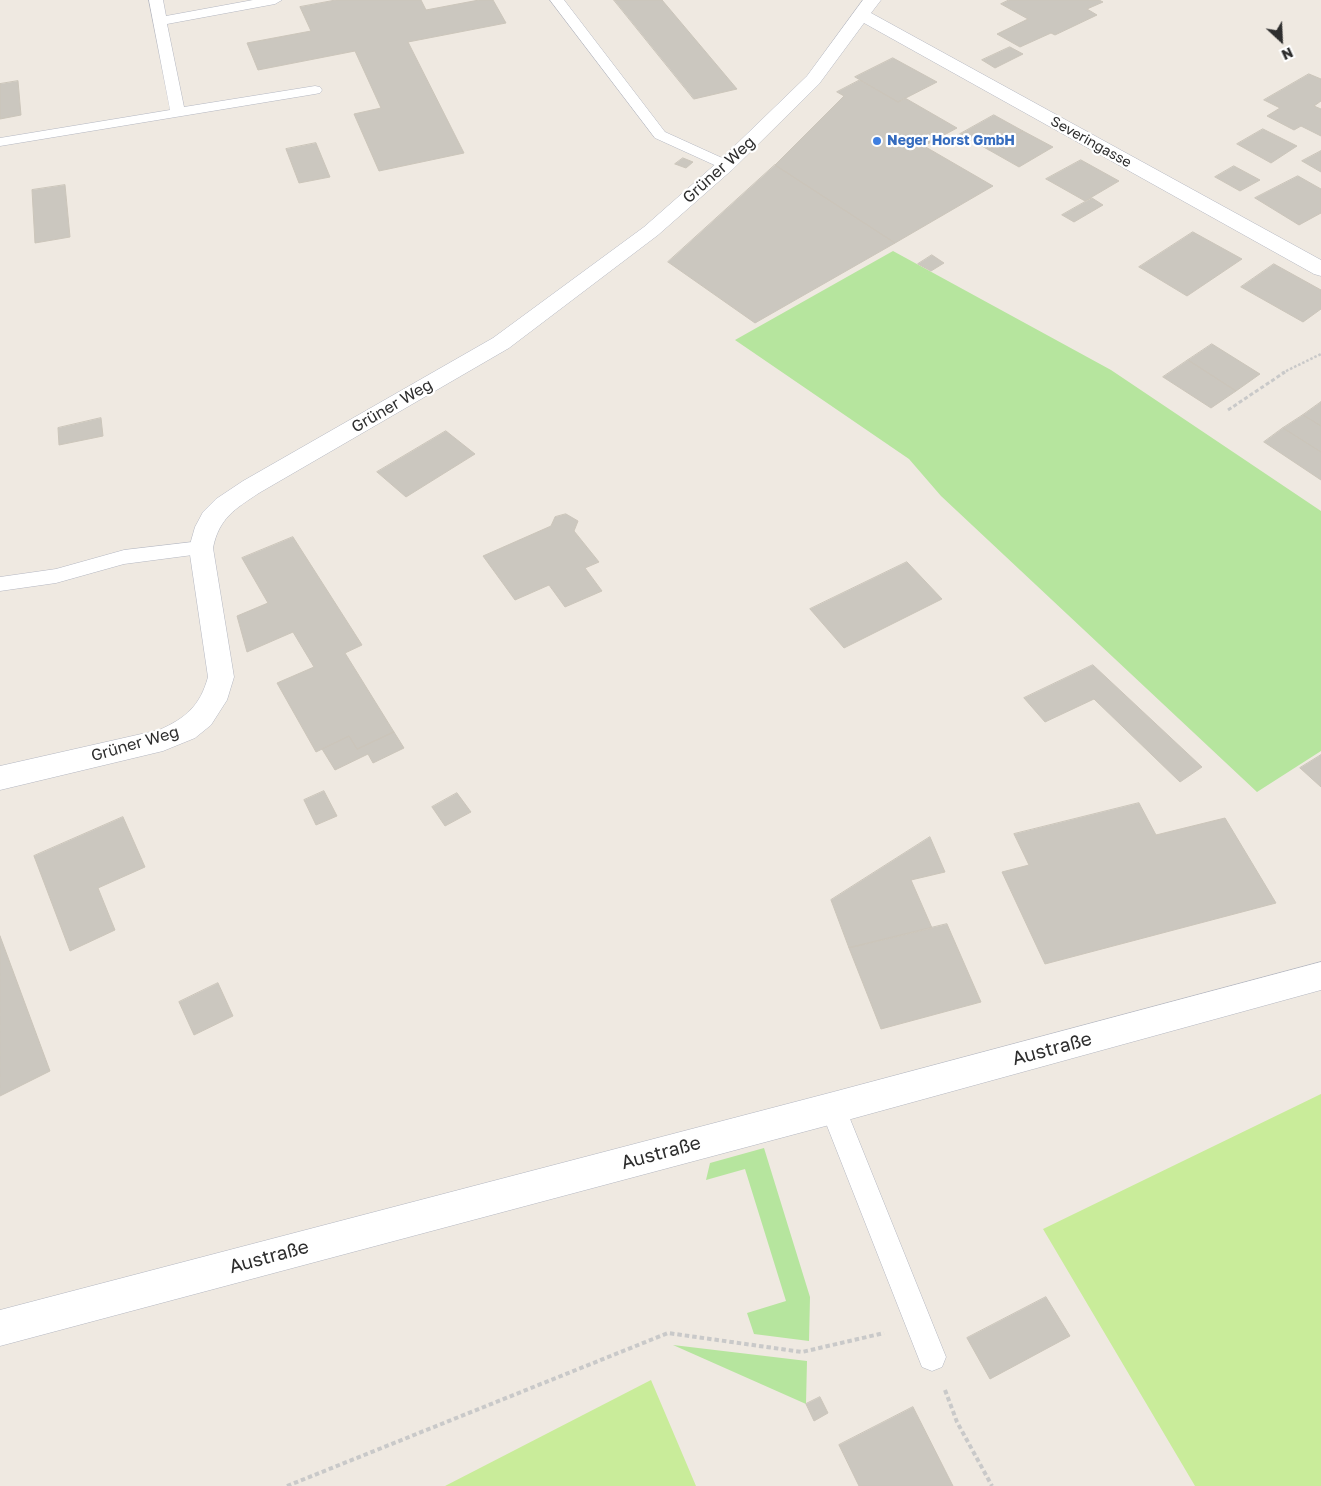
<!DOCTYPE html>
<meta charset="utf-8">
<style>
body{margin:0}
#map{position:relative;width:1321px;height:1486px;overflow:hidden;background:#efe9e1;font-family:"Golos Text",sans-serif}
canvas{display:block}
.north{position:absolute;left:1256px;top:15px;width:50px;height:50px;-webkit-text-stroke:4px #fff;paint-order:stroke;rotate:155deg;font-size:14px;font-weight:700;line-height:20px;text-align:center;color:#2e2e2e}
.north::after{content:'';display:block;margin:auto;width:18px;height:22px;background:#2e2e2e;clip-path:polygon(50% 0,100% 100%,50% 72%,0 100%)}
</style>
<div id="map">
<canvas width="1321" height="1486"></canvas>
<div class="north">N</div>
</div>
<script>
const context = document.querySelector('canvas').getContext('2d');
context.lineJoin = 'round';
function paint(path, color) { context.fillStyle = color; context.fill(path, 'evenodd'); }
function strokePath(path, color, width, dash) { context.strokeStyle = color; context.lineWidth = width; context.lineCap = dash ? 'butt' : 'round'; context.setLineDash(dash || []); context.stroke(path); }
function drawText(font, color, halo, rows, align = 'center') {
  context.font = font + ' "Golos Text",sans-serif'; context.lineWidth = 4.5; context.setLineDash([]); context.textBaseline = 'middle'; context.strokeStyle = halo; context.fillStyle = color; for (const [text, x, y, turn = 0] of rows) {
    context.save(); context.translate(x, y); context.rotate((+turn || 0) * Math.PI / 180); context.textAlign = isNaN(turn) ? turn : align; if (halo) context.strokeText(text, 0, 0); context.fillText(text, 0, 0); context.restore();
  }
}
const green = new Path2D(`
 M893 251 1111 370 1321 511V751L1257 792 941 496 909 459 735 340Z
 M764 1148 810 1297 809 1341 754 1334 747 1313 786 1301 745 1169 706 1180 710 1163Z
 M673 1345 807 1361 806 1404Z`);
const pitch = new Path2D(`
 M1321 1094V1486H1195L1043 1229Z
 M651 1380 696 1486H445Z`);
const building = new Path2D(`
 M336 0H421L426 10 479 0H493L506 23 408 42 464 153 379 171 354 114 381 108 355 51 258 70 247 43 311 31 300 7Z
 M614 0H662L737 89 694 99Z
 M1009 0H1099L1103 2 1087 9 1097 15 1055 35 1051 33 1020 47 997 34 1028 19 1001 4Z
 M1010 47 1023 54 995 68 982 60Z
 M893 58 937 82 898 102 855 77Z
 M1309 74 1321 79V101L1314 106 1321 109V136L1301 126 1294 130 1267 116 1280 108 1264 100Z
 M860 80 898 102 905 98 957 128 924 146 993 186 895 243 775 165 844 96 837 92Z
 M18 81 21 115 0 119V84Z
 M994 115 1023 131 989 150 960 134Z
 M1263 129 1297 146 1271 163 1237 144Z
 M1023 131 1053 147 1019 167 989 150Z
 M316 143 330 177 299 183 286 149Z
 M1321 151V172L1302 161Z
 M683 158 693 162 686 168 675 164Z
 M1081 160 1119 181 1085 201 1046 179Z
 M775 165 895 243 755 323 668 262Z
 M1234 166 1260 180 1240 191 1215 177Z
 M1298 176 1321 189V213L1299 225 1255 198Z
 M65 185 70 237 35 243 32 190Z
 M1092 198 1103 205 1074 222 1062 215Z
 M1193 232 1242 259 1187 296 1139 267Z
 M932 255 944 263 931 271 918 264Z
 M1274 264 1321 290V309L1303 322 1241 287Z
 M1212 344 1260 374 1236 391 1188 360Z
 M1188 360 1236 391 1211 408 1163 377Z
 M1321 402V426L1303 415Z
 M1303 415 1321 426V452L1283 428Z
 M101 418 103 436 59 445 58 428Z
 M1283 428 1321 452V480L1264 442Z
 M446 431 475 454 406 497 377 472Z
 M566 514 578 521 574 531 599 562 585 568 602 591 565 607 549 585 515 600 483 556 551 526 555 517Z
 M293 537 362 645 345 653 394 732 357 749 349 736 316 752 277 683 314 667 293 632 247 652 237 616 268 603 242 558Z
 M907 562 942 599 844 648 810 609Z
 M1093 665 1202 767 1180 782 1094 699 1045 722 1024 698Z
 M394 732 404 748 373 763 368 754 335 770 322 749 349 736 357 749Z
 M1321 755V787L1300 768Z
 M324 791 337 816 316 825 304 800Z
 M457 793 471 812 445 826 432 807Z
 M1139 803 1156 835 1225 818 1276 903 1045 964 1002 872 1029 865 1014 834Z
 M123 817 145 867 98 888 115 930 70 951 34 856Z
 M930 837 945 872 911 880 932 928 849 948 831 900Z
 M947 924 981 1002 881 1029 849 948Z
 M0 936 50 1071 0 1096Z
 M218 983 233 1016 194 1035 179 1002Z
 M1046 1297 1070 1336 990 1379 967 1338Z
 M820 1397 828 1413 814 1421 806 1404Z
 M913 1407 953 1486H859L839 1445Z`);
const pathFar2 = new Path2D(`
 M1282 373 1321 354`);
const pathFar1 = new Path2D(`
 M1228 410 1285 372`);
const path = new Path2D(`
 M945 1390 957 1422 992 1486
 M287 1486 668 1333 802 1352 884 1333`);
const lane = new Path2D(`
 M149 0H163L166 16 253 0H282L275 4 167 24 184 107 315 86 320 87 322 90 320 93 315 94 0 146V138L170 110Z
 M550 0H564L665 132 731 162 734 165 731 168H721L655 138Z
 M201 541 208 543 211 548 208 553 124 564 56 583 0 591V577L56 569 124 550Z
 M833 1096 842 1099 946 1357 942 1367 932 1371 922 1367 820 1108 824 1099Z`);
const street = new Path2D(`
 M863 0H881L871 13 1321 260V276L1314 274 864 23 819 84 733 169 658 235 509 348 259 493C235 509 219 518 213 548L234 677 227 700 211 725 195 738 163 751 0 790V766L159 730C186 718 200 706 208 677L189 548 195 527 203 512 216 499 243 481 493 338 644 227 719 161 807 76Z
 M1321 962V990L833 1124 0 1346V1310L833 1092Z`);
const markers = [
 [877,141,5,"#3f7fe0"]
];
const farShopnames = [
 ["Neger Horst GmbH",887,141]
];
const farStreetnames = [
 ["Severingasse",1091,142,29]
];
const streetNames = [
 ["Grüner Weg",719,170,-42],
 ["Grüner Weg",392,406,-30],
 ["Grüner Weg",135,744,-16]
];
const nearStreetnames = [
 ["Austraße",1052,1049,-15],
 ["Austraße",661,1153,-15],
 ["Austraße",269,1257,-15]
];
paint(green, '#b6e59e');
paint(pitch, '#c9ec9a');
paint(building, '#cbc7bf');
strokePath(building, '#cbc5ba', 1);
strokePath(lane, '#b4b7c1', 1);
strokePath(street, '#b4b7c1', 1);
strokePath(pathFar2, '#c9c9c9', 2.5, [2.5, 2]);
strokePath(pathFar1, '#c9c9c9', 3, [4, 2.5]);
strokePath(path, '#c9c9c9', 4, [4.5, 3]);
paint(lane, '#fff');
paint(street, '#fff');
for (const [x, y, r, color] of markers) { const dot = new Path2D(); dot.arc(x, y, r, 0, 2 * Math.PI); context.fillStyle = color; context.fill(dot); strokePath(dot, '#fff', 2); }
drawText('bold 14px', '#366cbe', '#fff', farShopnames, 'left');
drawText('14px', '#2e2e2e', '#fff', farStreetnames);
drawText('16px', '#2e2e2e', '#fff', streetNames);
drawText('19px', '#2e2e2e', '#fff', nearStreetnames);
</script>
